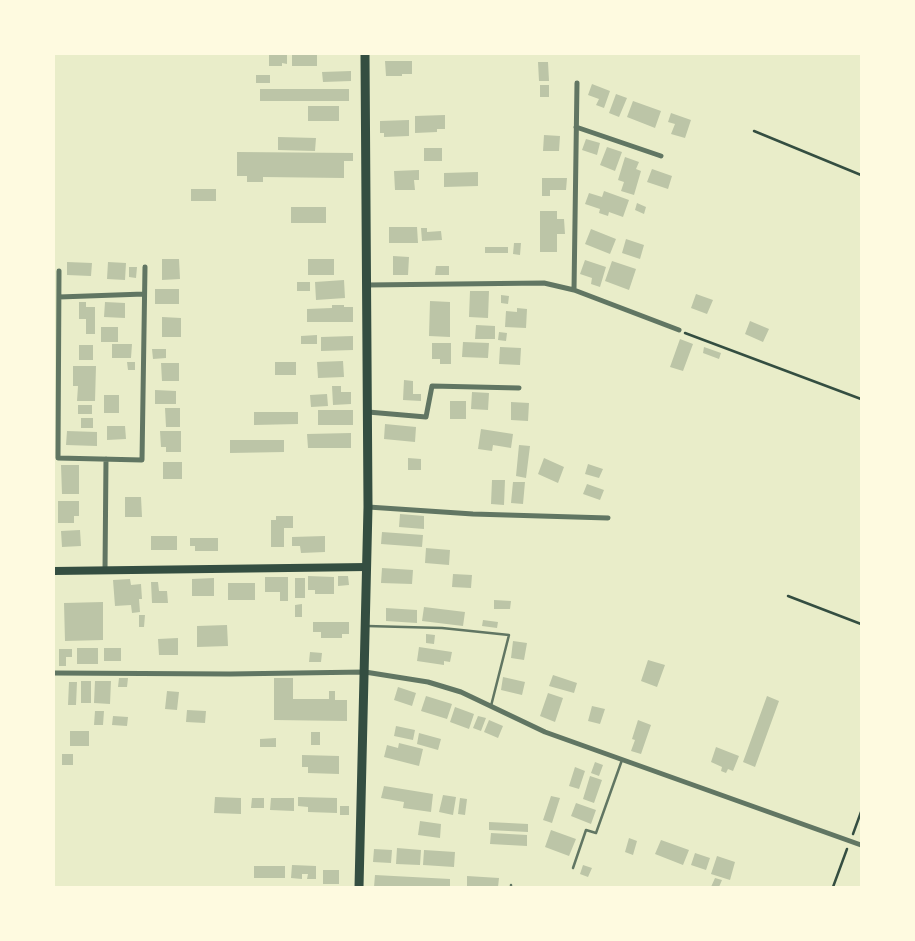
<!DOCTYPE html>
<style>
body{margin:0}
#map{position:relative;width:915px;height:941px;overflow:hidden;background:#e9edc9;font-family:"Golos Text",sans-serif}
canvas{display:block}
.frame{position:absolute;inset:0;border:55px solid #fefae0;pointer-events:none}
</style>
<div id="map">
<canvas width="915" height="941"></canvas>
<div class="frame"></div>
</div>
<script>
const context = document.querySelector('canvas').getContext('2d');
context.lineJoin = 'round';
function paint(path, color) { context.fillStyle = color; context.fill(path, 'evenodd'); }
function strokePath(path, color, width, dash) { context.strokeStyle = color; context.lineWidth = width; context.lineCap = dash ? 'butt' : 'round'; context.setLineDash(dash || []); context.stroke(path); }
const building = new Path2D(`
 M269 54H287V64L282 63V66H269Z
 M292 54H317V66H292Z
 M385 61H412V74H402V76H386Z
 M538 62H548L549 81H539Z
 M351 71V81L323 82 322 72Z
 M256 75H270V83H256Z
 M592 84 610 91 604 108 596 105 599 99 588 95Z
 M540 85H549V97H540Z
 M260 89H349V101H260Z
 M616 94 627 98 619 117 609 113Z
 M633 101 661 111 655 128 627 117Z
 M308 106H339V121H308Z
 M671 113 691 120 685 138 671 134 675 124 668 122Z
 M445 115V129H437V132L415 133V116Z
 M409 120V136L384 137V133H380V121Z
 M544 135 560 136 559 151H543Z
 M278 137 316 138 315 151 278 150Z
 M586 139 600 143 597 155 582 150Z
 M607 147 622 152 615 171 600 165Z
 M424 148H442V161H424Z
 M237 152 353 153V161H344V178L263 177V182H247V176H237Z
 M625 157 639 162 636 169 641 171 634 195 621 191 624 182 618 180Z
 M652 169 672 176 668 189 647 182Z
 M419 170V180H414L415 190H395L394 171Z
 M478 172V186L444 187V173Z
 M542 178H567L566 190H550V196H542Z
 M191 189H216V201H191Z
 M604 191 629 200 623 217 609 212 608 216 599 213 600 209 585 204 589 193 602 197Z
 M637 203 646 207 644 214 635 210Z
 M291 207H326V223H291Z
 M540 211H557V219H564L565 234H557V252H540Z
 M389 227H417L418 243H389Z
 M421 228H427V232L441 231 442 240 422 241Z
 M591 229 616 239 610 254 585 244Z
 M626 239 644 245 640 259 622 253Z
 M514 243H521L520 255 513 254Z
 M485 247H508V253H485Z
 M393 256 409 257 408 275H393Z
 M162 259H179L180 279 162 280Z
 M308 259H334V275H308Z
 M585 260 606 267 600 287 591 284 592 278 580 274Z
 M612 261 636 269 629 290 605 281Z
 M67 262 92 263 91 276 67 275Z
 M108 262 126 263 125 280 107 279Z
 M436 266H449V275H435Z
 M129 267H137L136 278 129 277Z
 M344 280 345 298 316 300 315 282Z
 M297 282H310V291H297Z
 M155 289H179V304H155Z
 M470 291H489L488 318 469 317Z
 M696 294 713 300 707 314 691 308Z
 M501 295 509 296 508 304 501 303Z
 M430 301 450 302V337L429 336Z
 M79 302H86V307H95V334H86V319H79Z
 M105 302 125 303V318L104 317Z
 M332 305H344V307H353V322H307V309L332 308Z
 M517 308 527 309 526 328 505 327 506 311 517 312Z
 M162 317 181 318V337H162Z
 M750 321 769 329 763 342 745 334Z
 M476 325 495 326V339H475Z
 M101 327H118V342H101Z
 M499 332 507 333 506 341 498 340Z
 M317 335V344H301V336Z
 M353 336V350L321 351V337Z
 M680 339 693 344 683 371 670 367Z
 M463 342 489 343 488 358 462 357Z
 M432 343H451V364H440V359H432Z
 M112 344H132L131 358H112Z
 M79 345H93V360H79Z
 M500 347 521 348 520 365 499 364Z
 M704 347 721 353 719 359 703 353Z
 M152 349H166V358L153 359Z
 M343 361 344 377 318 378 317 362Z
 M127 362H135V370H128Z
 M275 362H296V375H275Z
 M161 363H179V381H162Z
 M73 366H96L95 401H77L78 386H73Z
 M404 380 413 381V394H421V401L403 400Z
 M332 386H341V392H351V404L333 405Z
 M155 390 176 391V404H155Z
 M472 392 489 393 488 410 471 409Z
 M327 394 328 406 311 407 310 395Z
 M104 395H119V413H104Z
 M450 401H466V419H450Z
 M511 402 529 403 528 421 511 420Z
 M78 405H92V414H78Z
 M165 408H180V427H166Z
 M318 410H353V425H318Z
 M254 412H298V424L254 425Z
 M81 418H93V428H81Z
 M385 424 416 427 415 442 384 439Z
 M107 426H125L126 439 107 440Z
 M481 429 513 434 511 448 493 445 492 451 478 449Z
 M67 431 97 432V446L66 445Z
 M160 431H181V452H166V447H161Z
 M351 433V448H308L307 434Z
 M230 440H284V452L230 453Z
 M519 445 530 446 526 478 516 476Z
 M408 458 421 459V470H408Z
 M544 458 564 467 558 483 538 474Z
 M163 462H182V479H163Z
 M588 464 603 469 599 478 585 474Z
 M61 465H79V494H62Z
 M492 480H505L504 505 491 504Z
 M513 482H525L523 504 511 503Z
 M587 484 604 490 600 500 583 494Z
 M125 497H141L142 517H125Z
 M58 501H79V516H74V523H58Z
 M400 514 424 516V529L399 527Z
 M276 516H293V528H284V547H271V520H276Z
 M80 530 81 546 62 547 61 531Z
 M382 532 423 535 422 547 381 544Z
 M151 536H177V550H151Z
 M325 536V552L301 553 300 546H292V537Z
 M190 538H218V551H195V546H190Z
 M426 548 450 550 449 565 425 563Z
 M382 568 413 570 412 584 381 583Z
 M453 574 472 575 471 588 452 587Z
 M308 576 334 577V594H315V590H308Z
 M338 576H348L349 585 338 586Z
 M265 577H288V601H280V592H265Z
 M214 578V596H192V579Z
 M295 578H305V598H295Z
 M130 579 131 585 141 584 142 599H139L140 612 132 613 131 605 115 606 113 580Z
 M151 582H158L159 591H167L168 603H152Z
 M228 583H255V600H228Z
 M494 600 511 601 510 609H494Z
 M103 602V640L65 641 64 603Z
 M302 604V617H295V605Z
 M424 607 465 612 463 626 422 621Z
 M386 608 417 610V623L386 621Z
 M139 615H145L144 627H139Z
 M483 620 498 622 497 628 482 626Z
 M313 622H349V634H342V638H321V632H313Z
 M227 625 228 646 197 647V626Z
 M426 634 435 635 434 644 426 643Z
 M178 638V655H159L158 639Z
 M513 641 527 643 524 660 511 658Z
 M419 647 452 652 450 662 444 661V665L417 661Z
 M77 648H98V664H77Z
 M104 648H121V661H104Z
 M59 649H72V657H66V666H59Z
 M310 652 322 653 321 662H309Z
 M648 660 665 665 657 687 641 681Z
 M553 675 577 683 574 693 549 686Z
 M503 677 525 682 522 695 501 690Z
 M119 678H128L127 687H118Z
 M274 678H293V699H329V691H335V700H347V721L274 720Z
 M81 681H91V703H81Z
 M95 681H111L110 704 94 703Z
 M69 682H77L76 705H68Z
 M398 687 416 693 412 706 394 700Z
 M167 691 179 692 177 710 165 709Z
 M548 693 563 698 555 722 540 716Z
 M426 696 452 704 447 719 421 711Z
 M767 696 779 701 755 767 743 762Z
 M592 706 605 709 600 724 588 721Z
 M455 707 474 714 469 729 450 722Z
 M187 710 206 711 205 723 186 722Z
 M95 711H104L103 725H94Z
 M113 716 128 717 127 726 112 725Z
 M478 716 486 718 481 731 473 728Z
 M489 720 503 726 498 738 484 732Z
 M638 720 651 725 641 754 631 751 635 740 632 739Z
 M396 726 415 730 413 740 394 736Z
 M70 731H89V746H70Z
 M311 732H320V745H311Z
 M419 733 441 739 438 750 417 744Z
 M276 738V747H260V739Z
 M399 743 423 749 419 766 384 757 387 745 398 748Z
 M716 747 739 756 733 771 728 769 726 773 721 771 722 767 711 762Z
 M62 754H73V765H62Z
 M302 755 339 756V774L308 773V767H302Z
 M595 762 603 765 599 776 591 773Z
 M575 767 585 771 579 789 569 786Z
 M590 776 602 780 594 803 583 799Z
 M384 786 433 794 431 812 403 808 404 802 381 798Z
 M443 795 456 797 453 815 439 812Z
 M551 796 560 798 552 823 543 820Z
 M215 797 241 798V814L214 813Z
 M298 797 337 798V813L308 812V807L298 806Z
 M252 798H264V808H251Z
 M271 798H294V811L270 810Z
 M460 798 467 799 465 815 458 814Z
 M576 803 596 810 591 824 571 816Z
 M340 806H349V815H340Z
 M420 821 441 824 440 838 418 835Z
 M489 822 528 824V832L489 830Z
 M551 830 576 839 569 856 545 847Z
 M491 833 527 835V846L490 844Z
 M629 838 637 841 633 855 625 852Z
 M661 840 689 850 683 865 655 854Z
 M397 848 421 850 420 865 396 864Z
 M374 849 392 850 391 863 373 862Z
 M424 850 455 852 454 867 423 865Z
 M695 853 710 858 706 870 691 865Z
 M717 856 735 862 730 880 711 874Z
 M292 865 316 866V879H307L308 874H302V879L291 878Z
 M583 865 592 868 588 877 580 874Z
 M254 866H285V878H254Z
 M323 870H339V884H323Z
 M375 875 450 879V887H374Z
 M467 876 499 878 498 887H467Z
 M715 878 722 880 719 887H711Z`);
const path = new Path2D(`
 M754 131 861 175
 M685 333 861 399
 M788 596 861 624
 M853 834 861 812
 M833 887 847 849`);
const service = new Path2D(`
 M367 626 442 628 509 635 491 706
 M573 868 586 830 596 833 622 760
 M511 887V885`);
const minor = new Path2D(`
 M576 127 661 156
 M59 271 58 458 142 460 145 267
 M367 285 544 283 574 290 679 330
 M574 290 577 83
 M59 297 144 294
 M368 412 426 417 432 386 519 388
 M368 507 473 514 608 518
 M105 570 106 459
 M54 673 230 674 365 672 428 682 461 692 545 732 861 845`);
const secondary = new Path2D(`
 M54 571 367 567`);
const trunk = new Path2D(`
 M359 887 368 507 365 54`);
paint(building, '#bcc5a7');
strokePath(path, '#344e41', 2.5);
strokePath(service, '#617663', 2.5);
strokePath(minor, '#617663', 5);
strokePath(secondary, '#344e41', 8);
strokePath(trunk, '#344e41', 9);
</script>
